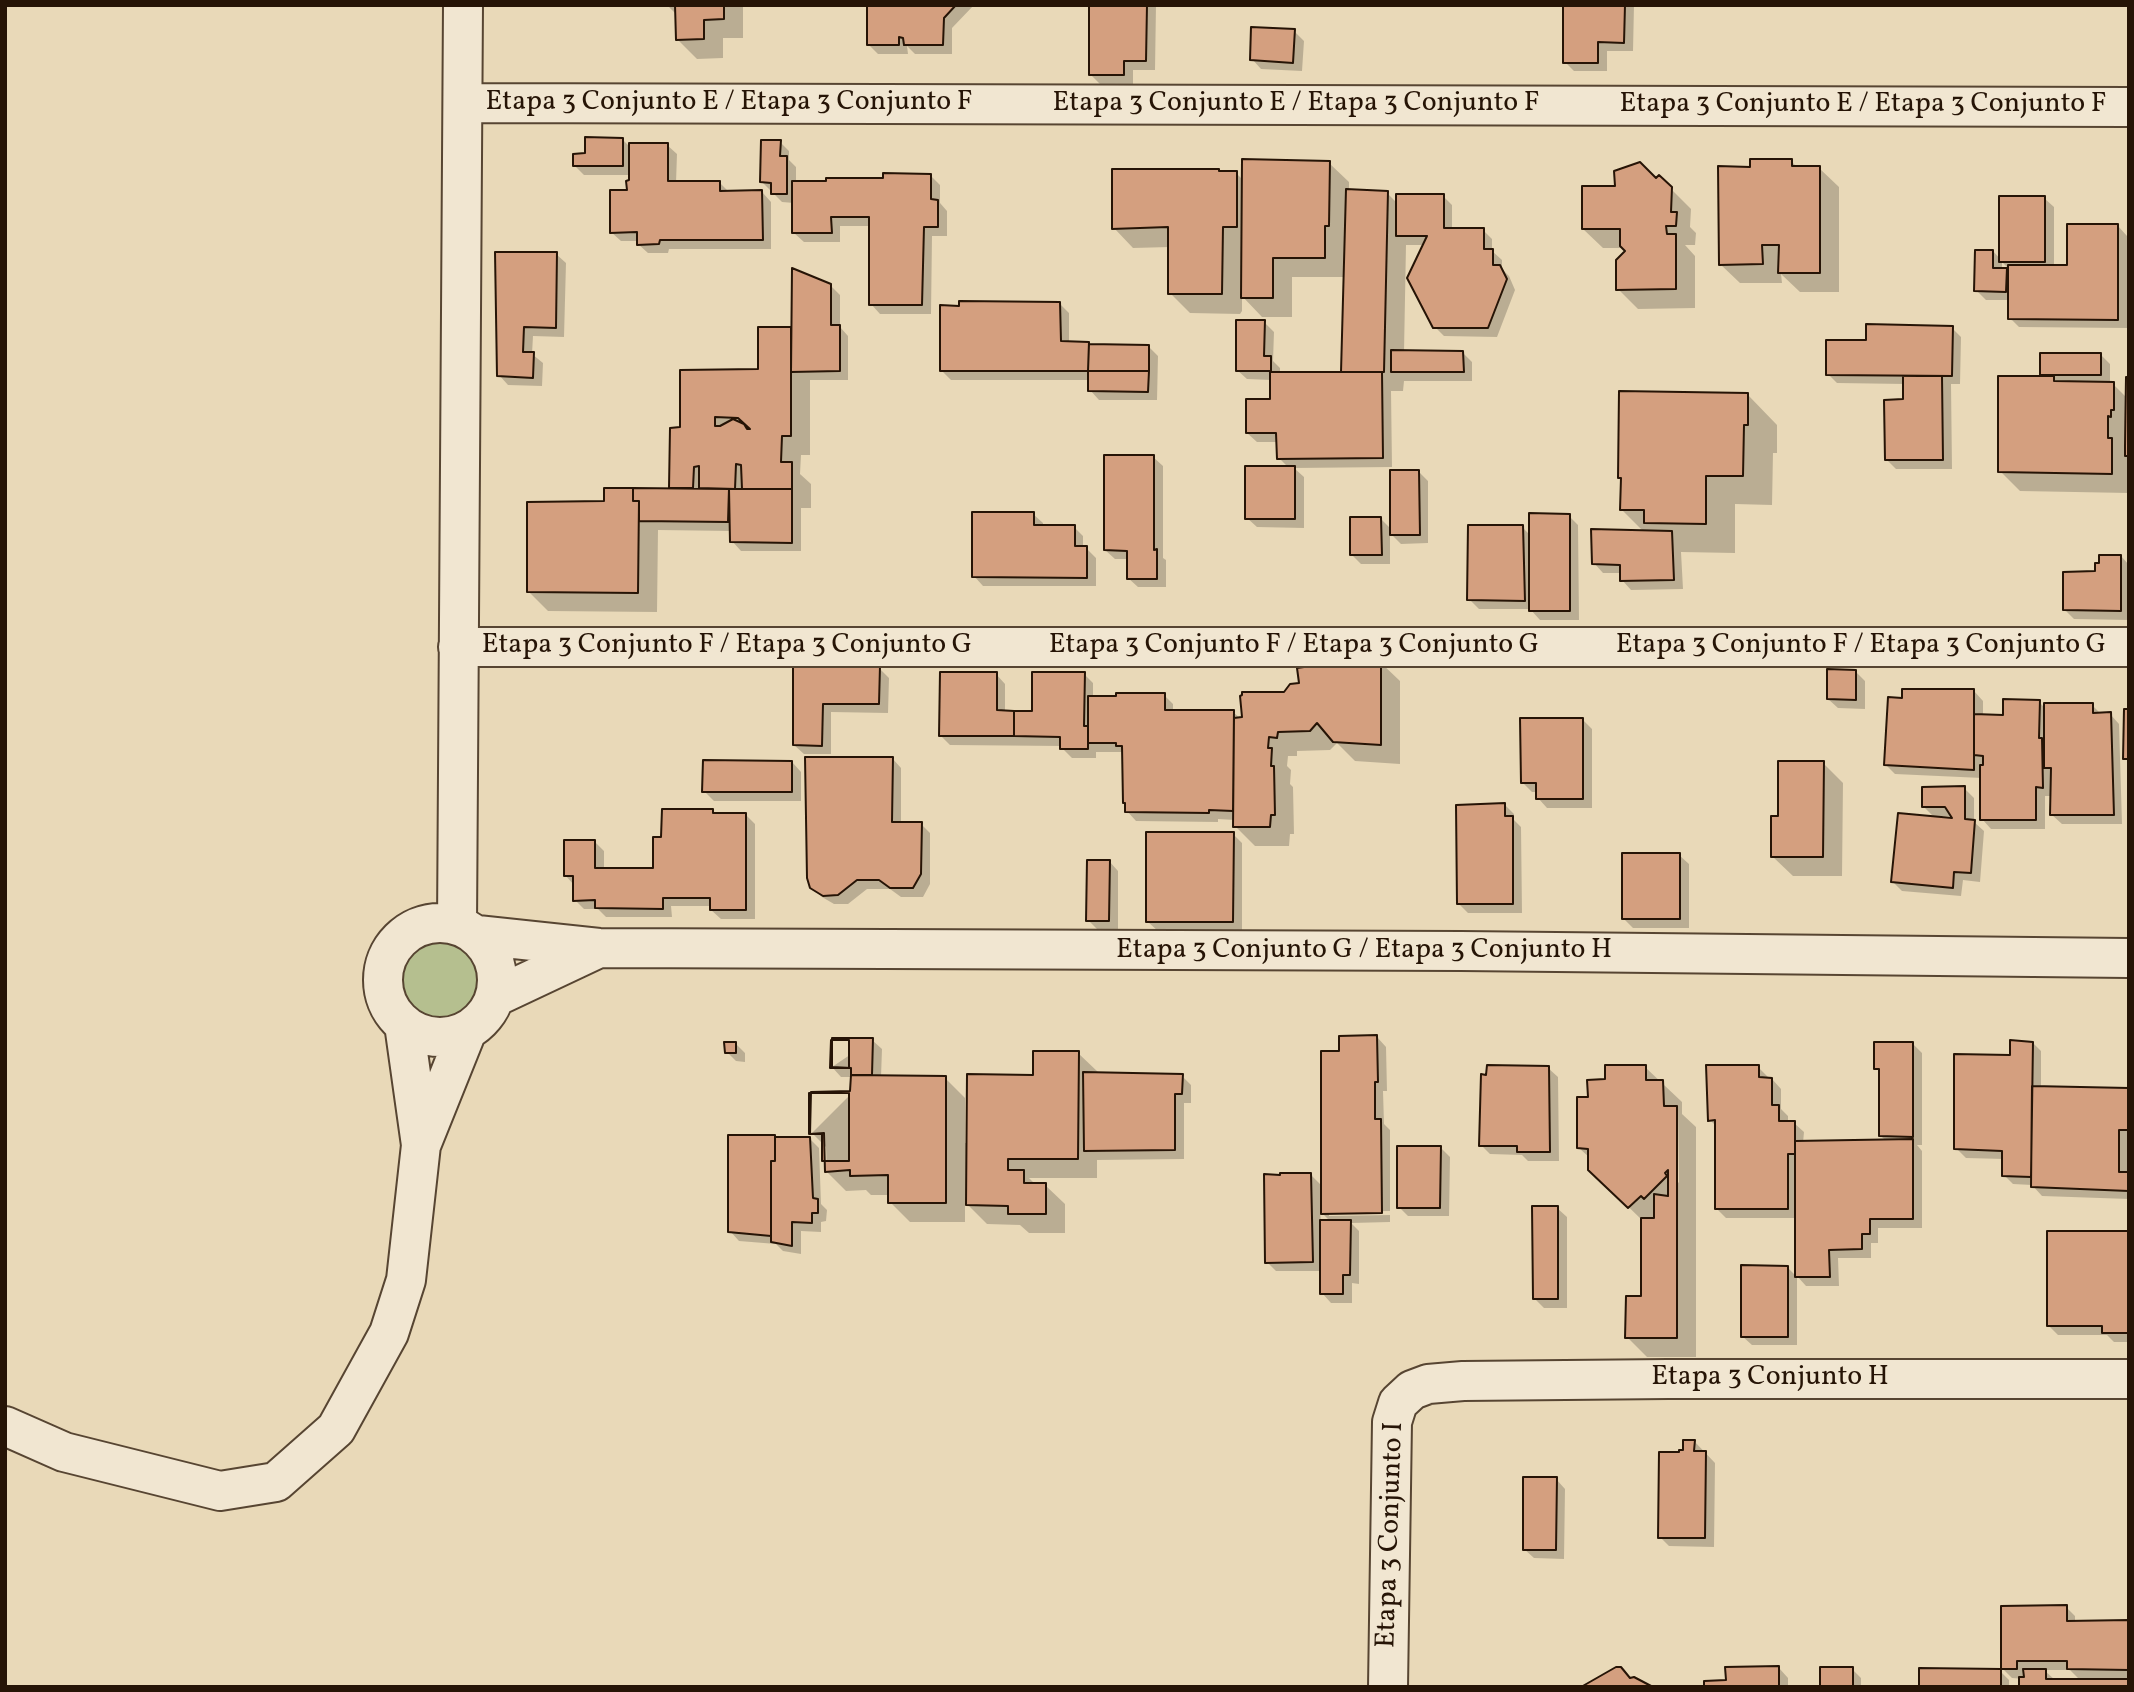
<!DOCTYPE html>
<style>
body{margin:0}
#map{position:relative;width:2134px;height:1692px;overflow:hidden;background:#e9d9b8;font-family:Vollkorn,serif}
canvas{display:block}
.frame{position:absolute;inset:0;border:7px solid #261406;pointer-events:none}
</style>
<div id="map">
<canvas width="2134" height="1692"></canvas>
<div class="frame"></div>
</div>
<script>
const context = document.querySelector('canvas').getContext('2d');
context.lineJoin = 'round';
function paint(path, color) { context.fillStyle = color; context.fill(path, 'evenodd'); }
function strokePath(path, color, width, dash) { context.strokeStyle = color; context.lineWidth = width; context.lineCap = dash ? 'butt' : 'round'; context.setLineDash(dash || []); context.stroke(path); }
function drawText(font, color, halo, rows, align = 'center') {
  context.font = font + ' Vollkorn,serif'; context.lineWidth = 5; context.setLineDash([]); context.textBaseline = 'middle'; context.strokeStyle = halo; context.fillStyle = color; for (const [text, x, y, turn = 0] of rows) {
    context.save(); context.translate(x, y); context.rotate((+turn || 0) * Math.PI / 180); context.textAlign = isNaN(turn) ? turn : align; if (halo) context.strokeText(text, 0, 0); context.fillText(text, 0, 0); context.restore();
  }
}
const green = new Path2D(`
 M394 985a44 44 0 1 1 88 0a44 44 0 1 1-88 0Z`);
const shadow = new Path2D(`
 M667 5H743V38H723V58L697 59 677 39V15Z
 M868 5H974L952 28V54H915L907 46 908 54H878L868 44Z
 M1091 5H1156L1155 70H1133V84H1100L1090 74Z
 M1565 5H1634L1633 51H1607V71H1574L1565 62Z
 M1294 31 1304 41 1302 71 1261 69 1252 59Z
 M622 139 631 148 667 145 677 154 676 183 719 182 729 192H762L771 202V249H669L668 253H648L638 244V241H621L611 232 629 191 631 175H584L575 166 587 155Z
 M780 142 789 151V160L796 167V183L884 180 931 176 940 185V203L947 211V236H932L931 314H880L871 304V226H840V242H804L794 233V203L782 202 762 182Z
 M1791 161 1798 168H1819L1839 187V292H1800L1781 274 1782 283H1740L1720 264 1752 169Z
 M1329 163 1349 182V191L1387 193 1398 204 1443 196 1452 205V230H1483L1492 239V251L1502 260V269L1509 276 1515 290 1497 337 1444 336 1434 326 1425 245H1406L1404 352H1462L1472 362V381H1404L1403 391H1391L1392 467 1294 468 1304 477V528L1257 527 1247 518 1289 468 1279 458 1278 442H1257L1247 433 1271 401V380L1247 379 1237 370 1264 322 1274 332 1273 361 1280 368V374H1346L1345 277H1292V317H1262L1242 296V311L1240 314 1190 313 1170 293V247L1133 248 1114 228 1236 173 1244 181Z
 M1659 177 1691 209 1690 227 1696 233 1695 245H1685L1695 256V308L1638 309 1618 289 1628 251 1624 248H1603L1583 229 1617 188 1656 180Z
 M2044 198 2054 207V267H2068L2118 226 2127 236V328L2019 327 2010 318V300H1986L1976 290 1993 251 2001 260ZM2002 262 2010 270H2002Z
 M556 254 566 263 564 337 533 336 532 354 543 363 542 386 508 385 499 375Z
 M830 285 840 295V327L848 336V380H810V455H801L800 474 811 484V508H801V551H741L732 541V531L658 530 657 612 548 611 528 591 606 503 673 490 671 487 681 429 760 371 791 329 793 331ZM744 421 754 430 749 431 745 427Z
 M1060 304 1069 313V343L1148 346 1158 356 1157 400H1099L1090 390V380H951L941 370Z
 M1952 328 1961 337 1960 384H1951L1952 469H1896L1887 460 1905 401V384L1837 383 1828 374 1868 342Z
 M2101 355 2110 364V384H2113L2127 398 2129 379V493L2020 491 2000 471 2044 377 2042 375Z
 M1748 395 1777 425V453H1773L1772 505 1735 504V553L1681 552 1683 589 1631 590 1622 580V573H1603L1594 563 1644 532 1622 510V480L1620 477Z
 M1153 457 1163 466V558L1166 560V587H1138L1128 578 1129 559H1115L1105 550Z
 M1419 472 1428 481V543L1401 544 1390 533V564H1361L1351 554 1381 519 1392 530Z
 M1033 514 1043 523V526L1074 527 1083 536V548H1086L1096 558V586H983L974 576Z
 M1569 516 1578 525 1579 620H1540L1530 609H1479L1469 599 1522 527 1531 536Z
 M2121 556 2129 565V620L2074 619 2064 609 2097 573Z
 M1380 662 1400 681V764L1355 761 1337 743 1330 750 1297 751V756H1288L1287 766 1291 770 1290 784 1293 787 1294 834H1290L1289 846H1255L1235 826V820L1218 819V822L1136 821 1127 811V805L1124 802V752H1096V758H1072L1062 748V746L950 745 941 736 996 674 1005 684V712H1034L1084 674 1093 683V698L1164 695 1173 704V711L1233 712 1241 719 1285 693Z
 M795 667 879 668 889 678 888 713 831 712V754H804L794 745Z
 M1855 671 1865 681V709L1838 708 1828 699Z
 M1974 691 1983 701V716H2004L2039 702 2046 709 2092 705 2101 714H2110L2119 724 2122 824H2062L2052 815V796H2045V829H1991L1982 819V778L1895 774 1886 765 1904 700Z
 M1582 719 1592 729V808H1547L1538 798V792H1532L1523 783Z
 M892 758 901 768V824H921L930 833V884L923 897H901L890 889H867L848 904H834L822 897 811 887Z
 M792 762 801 772V801H714L704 791Z
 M1823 763 1843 783 1842 876H1793L1773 857 1780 817Z
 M1964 788 1974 798V822L1984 831 1980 882 1963 880 1961 896 1902 891 1893 882 1935 818 1923 806ZM1938 816H1952L1955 820 1938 819Z
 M1505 805 1514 814V820L1521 827 1522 913H1468L1458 903Z
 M713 811 717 815H746L755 824V919H721L711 910 712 906H671L672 917H606L598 909H584L575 900 574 885 565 875 595 842 604 851V870H655L663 839Z
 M1233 834 1242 843V931H1158L1148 922Z
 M1679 855 1689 864V928H1633L1623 918Z
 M1109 861 1118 871V930H1098L1088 920Z
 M1377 1037 1386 1047 1387 1091H1383L1384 1124 1390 1130V1211L1329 1212V1216L1390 1215V1222L1351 1223 1359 1231V1284L1352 1283V1303H1331L1322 1293V1271H1276L1267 1262 1311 1175 1323 1187 1341 1053ZM1320 1211 1331 1222H1321Z
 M872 1040 882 1049 881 1077 945 1078 965 1098V1143H968L1035 1076 1078 1053 1098 1072 1182 1076 1191 1085V1103H1184V1159L1097 1160V1178H1029L1036 1185H1045L1065 1204V1233H1029L1020 1225 987 1224 965 1202V1222H910L890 1202V1195H871L866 1190 846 1191 827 1172 826 1147 812 1133 852 1093V1077H841L832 1067Z
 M2032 1042 2041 1051V1088L2129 1090V1199L2042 1196 2032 1185 2013 1184 2004 1175V1159L1966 1158 1956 1148 2011 1057Z
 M735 1043 745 1053V1062L736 1061 727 1052Z
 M1913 1044 1922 1053V1145H1917L1922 1151V1228H1878V1243H1871V1258H1838L1839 1286H1806L1797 1276V1345H1752L1742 1336 1788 1268 1797 1277V1218H1726L1716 1208V1126L1710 1120 1758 1067 1768 1077V1079H1772L1781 1089V1109L1788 1116V1123H1794L1804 1132 1803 1143 1887 1142 1881 1136 1880 1072 1876 1068Z
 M1645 1067 1682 1102V1114L1696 1127V1357H1647L1627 1337 1643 1298V1221L1610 1189 1590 1158 1579 1148 1590 1099ZM1675 1110H1678L1679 1183 1675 1179Z
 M1548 1068 1558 1077 1559 1161H1528L1522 1155 1490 1154 1481 1145Z
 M810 1139 819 1148 821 1204 827 1210 826 1221 821 1222V1232L801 1231V1254L783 1251 776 1244 739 1241 730 1231Z
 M1441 1148 1450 1157 1449 1216H1408L1399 1207Z
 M1557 1208 1567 1217V1308H1544L1534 1298Z
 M2129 1233V1342H2114L2107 1335H2058L2048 1325Z
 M1694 1441 1715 1463 1714 1547 1669 1546 1660 1537 1681 1454Z
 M1556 1479 1565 1489 1564 1559 1534 1558 1524 1549Z
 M2066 1607 2075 1616V1622H2129V1687L2012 1678 2002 1668ZM2044 1670H2070L2081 1681 2055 1680Z
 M1779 1668 1788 1678V1687H1706Z
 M1852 1669 1861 1678V1687H1822Z
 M2000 1671 2009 1680V1687H1921Z`);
const building = new Path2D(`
 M675 5H724V19L704 20V39L676 40Z
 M867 5H956L944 18 943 45H904L903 38 899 37V45H867Z
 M1089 5H1147L1146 61H1124V75H1089Z
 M1563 5H1625L1624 43 1598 42V63H1563Z
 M1251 27 1295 29 1293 63 1250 60Z
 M585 137 623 138V166H573V154L585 153Z
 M761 140H781L780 156H787V194H771V183L760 182Z
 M629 143H668V181H720V191L762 190 763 240H660L659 244 637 245V232L610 233V190H627L626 181 629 180Z
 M1242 159 1330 161 1329 226H1325V258H1273V298H1241Z
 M1750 159H1792V166H1820V273H1778L1779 245H1762L1763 264 1719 265 1718 166 1750 167Z
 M1640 162 1656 178 1659 175 1672 187 1671 212H1677L1676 226H1666L1667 234H1676V289L1616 290V260L1625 251 1620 246V229H1582V186H1615L1614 171Z
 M1112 169H1219V171H1237V227H1223L1222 294H1168V227L1112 229Z
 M883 173 931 174V199L938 200V227H924L922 305H869V217H831L832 233H792V181H826V178H883Z
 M1346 189 1388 191 1384 372H1341Z
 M1396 194H1444V228H1484V249H1493V265H1500L1507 279 1488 328H1433L1407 278 1427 236H1396Z
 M1999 196H2045V262H1999Z
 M2067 224H2118V320L2008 319V265H2067Z
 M1975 250H1993V268H2007L2006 292 1974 291Z
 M495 252H557L556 328 524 327 523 352H534L533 378 497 376Z
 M792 268 831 284V325H840V371L791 372Z
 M959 301 1060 302 1061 341 1089 342 1088 371H940V305L959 306Z
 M1236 320H1265L1264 356H1271V371H1236Z
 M1866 324 1953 326 1952 376 1826 375V340H1866Z
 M758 327H791V436H782L781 462H792V489H742L741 465 736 464 735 489 699 488V466L694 467 693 488H669L670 428 680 427V370L758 369ZM715 417 738 418 750 429H747L744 424 733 419 720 426H715Z
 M1089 344 1149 345V371H1088Z
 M1391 350 1463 351 1464 372H1391Z
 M2040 353H2101V375H2040Z
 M1088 371H1149L1148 392 1088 391Z
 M1270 372H1382L1383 458 1277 459 1276 433H1246V399H1270Z
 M1903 376H1942L1943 460H1885L1884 400 1903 399Z
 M1998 376H2054V381L2114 382V410H2111V417L2108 416V438H2112V474L1998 472Z
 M2126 377H2129V456H2125V446Z
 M1619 391 1748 393V425H1744L1743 476H1706V524L1644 523V510H1620L1621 478H1618Z
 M1104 455H1154V550L1157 549V579H1127V551L1104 550Z
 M1245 466H1295V519H1245Z
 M1390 470H1419L1420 535H1390Z
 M604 488H633V501H639L638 593 527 592V502L604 501Z
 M633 488 729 489 728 522 639 521V501H633Z
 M729 489H792V543L730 542Z
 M972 512H1034V525H1075V546H1087V578L972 577Z
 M1529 513 1570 514V611H1529Z
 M1350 517H1381L1382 555H1350Z
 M1468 525H1523L1525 601 1467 600Z
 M1591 529 1672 531 1674 580 1620 581V565L1592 564Z
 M2099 555H2121V611L2063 610V572L2095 571V563H2099Z
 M1381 660V745L1333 742 1317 723 1310 731 1278 732 1277 738 1269 737 1268 748H1272L1271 766H1274L1275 815H1271L1270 827H1233L1234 718 1242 717 1240 696 1242 695V692H1284L1290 684 1299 683 1297 668 1304 667V662Z
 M793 665 880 666 879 704H823L822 746 793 745Z
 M1827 669 1856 670V700L1827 699Z
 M940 672H997V710L1014 711V736H939Z
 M1032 672H1085L1084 726H1088V749H1060V737L1014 736V711H1032Z
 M1902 689H1974V770L1884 765 1888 697 1902 698Z
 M1116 693H1165V710H1234L1233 811 1209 810V813L1125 812V803H1123L1122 746H1116V743H1088V696H1116Z
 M2003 699 2040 700 2039 738H2042L2043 788 2036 787V820H1980V765H1983V756L1974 755V714L2003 715Z
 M2044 703H2093V713L2111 712 2114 815H2050L2051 768H2044Z
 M2124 709H2129V759H2123Z
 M1520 718H1583V799H1536V783H1521Z
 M805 757H893L892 822H922L921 874 913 888H890L879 880H857L838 895 823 896 810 888 807 878Z
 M703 760 792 761V792H702Z
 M1778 761H1824L1823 857H1771V816H1778Z
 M1965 786V819L1975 820 1971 873 1954 872 1953 888 1891 882 1898 813 1952 818 1945 807H1922V787Z
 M1505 803V816H1513V904H1457L1456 805Z
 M662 809H713V813H746V910H710V898H663V909L595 908V900L573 901V876H564V840H595V868H653V837H661Z
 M1146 832H1234L1233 922H1146Z
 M1622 853H1680V919H1622Z
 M1087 860H1110L1109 921H1086Z
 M1377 1035 1378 1082H1375V1119H1381L1382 1213 1321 1214V1051H1339V1036Z
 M832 1038H873L872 1075H851V1068L832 1067Z
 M831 1040H849V1068H830Z
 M2010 1040 2033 1042 2031 1177 2002 1176V1151L1954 1149V1054L2010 1055Z
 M724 1042H736V1053H725Z
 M1874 1042H1913V1137L1879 1136V1069H1874Z
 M1033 1051H1079L1078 1159H1008V1170H1024V1183H1046V1214H1008V1206L966 1205 967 1074 1033 1075Z
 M1487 1065 1549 1066 1550 1152H1517V1146H1479L1481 1074 1486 1075Z
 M1605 1065H1646V1080H1663L1664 1106H1677V1338H1625L1626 1296H1641V1218H1654V1194L1668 1196V1170L1665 1173 1667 1176 1644 1199 1641 1196 1628 1208 1588 1170V1149L1577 1148V1097H1588L1587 1080 1605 1079Z
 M1706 1065H1759V1077L1772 1078V1105H1779V1121H1795V1154H1788V1209H1715V1120L1708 1121Z
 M1083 1072 1183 1074 1182 1094H1175V1150L1084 1151Z
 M851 1075 946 1076V1203H888V1175L850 1176V1170L825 1172 824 1133 810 1134 811 1092 850 1091Z
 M2032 1086 2129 1088V1130H2119V1172H2129V1191L2031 1187Z
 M809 1093H849V1161H822V1134H809Z
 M728 1135H775V1161H771V1236L728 1232Z
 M775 1137H810L813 1198 818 1199V1213H812V1223L792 1222V1246L771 1242V1161H775Z
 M1913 1139V1219H1870V1234H1862V1249L1829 1250 1830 1277H1795V1141Z
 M1397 1146H1441L1440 1208H1397Z
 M1280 1173H1311L1313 1262 1265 1263 1264 1174 1280 1175Z
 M1532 1206H1558V1299H1533Z
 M1320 1220H1351L1350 1275H1343V1294H1320Z
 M2047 1231H2129V1333H2102V1326H2047Z
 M1741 1265 1788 1266V1337H1741Z
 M1683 1440H1695L1694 1451H1706L1705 1538H1658L1659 1452H1679V1450H1683Z
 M1523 1477H1557L1556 1550H1523Z
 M2067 1605V1621L2129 1620V1670L2067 1669V1661H2017V1669H2001V1606Z
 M1779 1666V1687H1704V1681L1726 1680 1725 1667Z
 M1616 1667H1621L1630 1678 1634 1677 1653 1687H1581Z
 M1820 1667H1853V1687H1820Z
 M1919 1668 2001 1669V1687H1919Z
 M2023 1669H2046V1679H2129V1687H2019V1677H2024Z`);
const minor = new Path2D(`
 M464 103 2129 107
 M458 647H2129
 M383 980a57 57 0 1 1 114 0a57 57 0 1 1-114 0Z
 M457 925 463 5
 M477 935 599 948 1461 951 2129 958
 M495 997 599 948
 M422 1143 467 1031
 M5 1426 64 1452 220 1491 276 1482 336 1429 389 1333 406 1280 421 1145 404 1024
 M1388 1687 1392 1422 1398 1403 1412 1390 1428 1384 1463 1381 1668 1379H2129`);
const streetNames = [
 ["Etapa 3 Conjunto E / Etapa 3 Conjunto F",729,104],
 ["Etapa 3 Conjunto E / Etapa 3 Conjunto F",1296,105],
 ["Etapa 3 Conjunto E / Etapa 3 Conjunto F",1863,106],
 ["Etapa 3 Conjunto F / Etapa 3 Conjunto G",727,647],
 ["Etapa 3 Conjunto F / Etapa 3 Conjunto G",1294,647],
 ["Etapa 3 Conjunto F / Etapa 3 Conjunto G",1861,647],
 ["Etapa 3 Conjunto G / Etapa 3 Conjunto H",1364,952],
 ["Etapa 3 Conjunto H",1770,1379],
 ["Etapa 3 Conjunto I",1392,1535,-88]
];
paint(green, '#b5bf8f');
paint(shadow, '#0003');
paint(building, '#d49f7f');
strokePath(building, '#261406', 2);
strokePath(minor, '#574532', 42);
strokePath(minor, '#f1e6d1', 38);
drawText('28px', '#261406', '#f1e6d1', streetNames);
</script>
